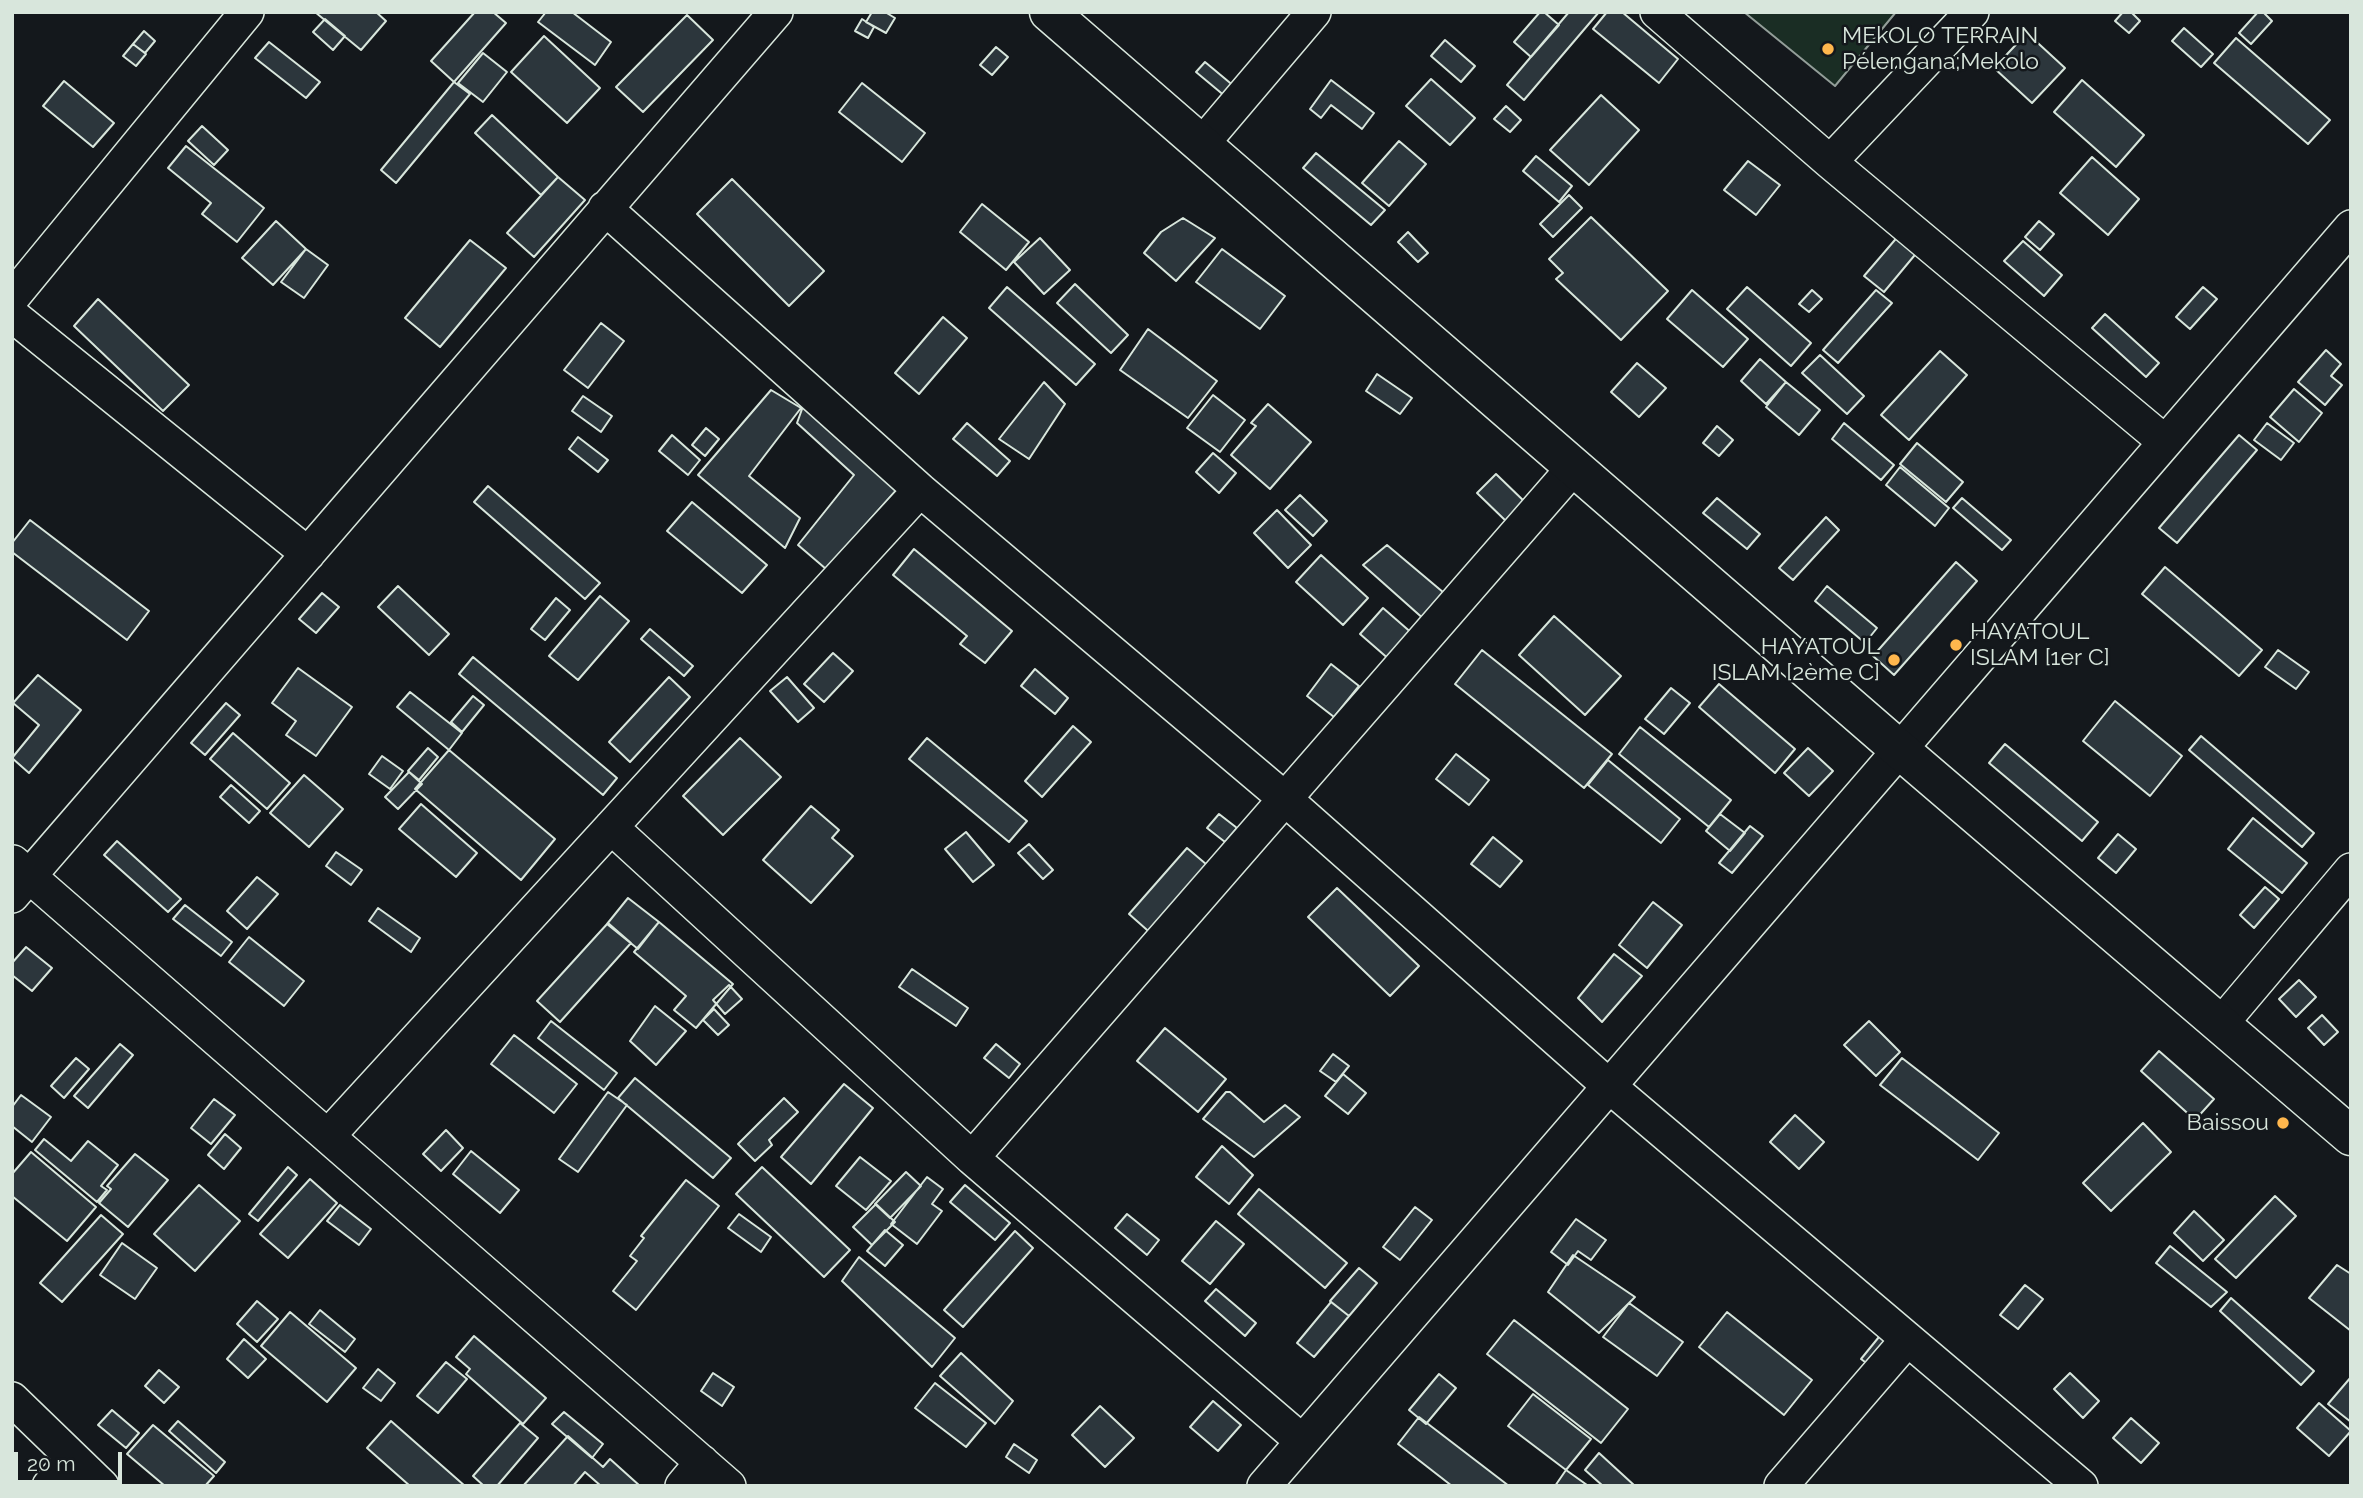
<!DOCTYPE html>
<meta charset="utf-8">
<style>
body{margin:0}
#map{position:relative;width:2363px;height:1498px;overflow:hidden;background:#14181c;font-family:Raleway,sans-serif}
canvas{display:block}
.frame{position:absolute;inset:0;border:14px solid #d8e6dc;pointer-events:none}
.scale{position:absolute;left:14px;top:1452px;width:108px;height:32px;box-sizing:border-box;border:4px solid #d8e6dc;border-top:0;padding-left:9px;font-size:21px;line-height:24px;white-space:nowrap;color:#d8e6dc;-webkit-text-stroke:5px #14181c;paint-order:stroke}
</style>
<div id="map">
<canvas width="2363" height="1498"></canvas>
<div class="frame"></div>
<div class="scale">20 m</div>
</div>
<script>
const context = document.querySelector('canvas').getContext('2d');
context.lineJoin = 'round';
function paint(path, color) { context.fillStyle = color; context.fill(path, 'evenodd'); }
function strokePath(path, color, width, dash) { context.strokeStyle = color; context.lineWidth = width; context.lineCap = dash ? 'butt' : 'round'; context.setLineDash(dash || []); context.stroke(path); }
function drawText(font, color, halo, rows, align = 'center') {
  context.font = font + ' Raleway,sans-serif'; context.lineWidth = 5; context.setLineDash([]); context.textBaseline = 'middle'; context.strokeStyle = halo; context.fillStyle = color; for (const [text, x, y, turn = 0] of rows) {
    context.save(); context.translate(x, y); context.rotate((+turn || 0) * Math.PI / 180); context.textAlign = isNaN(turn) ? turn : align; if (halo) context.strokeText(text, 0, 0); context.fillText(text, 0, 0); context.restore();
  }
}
const green = new Path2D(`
 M1744 12H1896L1835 86Z`);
const building = new Path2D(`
 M315 12H376L386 21 361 50Z
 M475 12H493L506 23 454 82 431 61Z
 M546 12H572L611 42 595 65 538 22Z
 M872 12H885L895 18 886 33 866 22Z
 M1540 12H1544L1559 25 1531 57 1514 42Z
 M1569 12H1599L1524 100 1507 85Z
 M1607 12H1622L1678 59 1659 83 1593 29Z
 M2123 12H2131L2140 21 2129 33 2115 21Z
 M2258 12H2263L2272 21 2251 44 2239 33Z
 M687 15 713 40 643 112 616 87Z
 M325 19 345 36 333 50 313 32Z
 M862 19 874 27 868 38 855 31Z
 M2184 28 2213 54 2201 67 2172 41Z
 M144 31 155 41 145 53 133 44Z
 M2027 33 2065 68 2032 103 1994 68Z
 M544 36 600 88 567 123 511 72Z
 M2236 38 2330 120 2308 144 2214 63Z
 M1445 40 1475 66 1461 82 1431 56Z
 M269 42 320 82 306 98 255 58Z
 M133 44 146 54 136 66 123 56Z
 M996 47 1008 57 992 75 980 65Z
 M483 53 507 72 483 102 458 83Z
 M1205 62 1235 87 1226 97 1196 72Z
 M1431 79 1475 118 1450 145 1406 106Z
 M1331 80 1374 113 1362 129 1331 105 1321 118 1310 109Z
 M2082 80 2144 135 2116 167 2054 112Z
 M64 81 114 123 93 147 43 106Z
 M454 82 470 94 396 183 381 170Z
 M862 83 925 133 902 162 839 112Z
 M1601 95 1639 130 1589 185 1550 150Z
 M1506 106 1521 120 1510 132 1494 119Z
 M492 115 558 177 541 195 475 133Z
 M202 126 228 150 214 165 188 141Z
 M1399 141 1426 164 1389 206 1362 183Z
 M186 146 264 208 237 242 202 214 211 203 168 168Z
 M1316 153 1385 210 1371 225 1303 168Z
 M1536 156 1572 186 1559 202 1523 171Z
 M2092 157 2139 199 2108 235 2060 193Z
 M1748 161 1780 185 1756 215 1724 190Z
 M558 177 585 200 534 257 507 233Z
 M732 179 824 271 789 306 697 214Z
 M1569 195 1582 208 1553 237 1540 224Z
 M982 204 1029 242 1006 270 960 232Z
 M1591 217 1668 291 1621 340 1556 279 1563 273 1549 259Z
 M1183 218 1215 238 1176 281 1144 253 1161 232Z
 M276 221 306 249 273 285 242 258Z
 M2039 221 2054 234 2040 250 2025 237Z
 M1408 232 1428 253 1418 262 1398 242Z
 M1900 234 1919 250 1884 292 1864 276Z
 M1040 238 1070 270 1044 294 1014 262Z
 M470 240 506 268 440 347 405 318Z
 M2023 241 2062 275 2044 296 2004 261Z
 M306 249 328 265 304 298 281 282Z
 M1222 249 1285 296 1260 329 1196 282Z
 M1075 284 1128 335 1111 353 1057 303Z
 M1007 287 1095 364 1076 385 989 308Z
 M1747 287 1811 343 1791 366 1727 309Z
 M2203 287 2217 299 2190 329 2176 317Z
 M1692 290 1748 339 1723 367 1667 319Z
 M1812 290 1822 299 1809 312 1799 304Z
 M1876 290 1892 303 1838 363 1823 350Z
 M98 299 189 385 163 411 74 326Z
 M2105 314 2159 363 2146 377 2092 328Z
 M943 317 967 338 919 394 895 373Z
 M601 323 624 341 588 388 564 370Z
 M1148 329 1217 381 1188 418 1120 370Z
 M2326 350 2341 364 2331 376 2342 385 2325 405 2298 382Z
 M1940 351 1967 375 1909 440 1881 415Z
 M1820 355 1864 396 1847 414 1802 373Z
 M1760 359 1786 382 1766 404 1741 381Z
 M1637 363 1666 388 1639 417 1611 392Z
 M1377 374 1412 398 1400 414 1366 391Z
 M1044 382 1065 404 1029 459 999 439Z
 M1786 382 1820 410 1799 435 1766 407Z
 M2294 389 2322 413 2299 442 2270 417Z
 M771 390 801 408 749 476 800 518 785 548 698 475Z
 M1213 395 1245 420 1220 452 1187 428Z
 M583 396 612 416 601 432 572 411Z
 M806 398 899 487 826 569 798 545 854 475 797 423Z
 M1268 404 1311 442 1270 489 1231 455 1256 426 1251 423Z
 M967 423 1010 461 997 476 953 439Z
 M1844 423 1894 465 1881 480 1832 439Z
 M2267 423 2294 443 2281 460 2254 440Z
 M1717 426 1733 440 1719 456 1703 443Z
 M706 428 719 439 705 456 692 445Z
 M672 435 700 460 688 475 659 451Z
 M2239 435 2257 450 2177 543 2159 528Z
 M578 437 608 460 598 472 569 449Z
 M1917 443 1963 482 1946 502 1900 464Z
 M1213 453 1236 473 1219 493 1196 472Z
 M1900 467 1949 508 1935 526 1886 485Z
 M1496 474 1527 504 1508 523 1477 493Z
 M488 486 600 583 585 599 474 502Z
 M1300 495 1327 521 1313 536 1285 510Z
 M1717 498 1760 534 1747 549 1703 513Z
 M1962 498 2011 540 2002 550 1953 508Z
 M692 502 767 565 742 593 667 531Z
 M1277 510 1311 545 1288 568 1254 533Z
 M1826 517 1839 530 1793 580 1779 568Z
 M30 520 149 611 127 640 12 552V543Z
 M1387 545 1450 598 1426 621 1363 565Z
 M914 549 1012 631 985 663 960 644 967 636 893 575Z
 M1321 555 1368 598 1343 625 1296 582Z
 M1956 562 1977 581 1894 675 1873 656Z
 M2165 567 2262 650 2239 676 2142 594Z
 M398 586 449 634 429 655 378 607Z
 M1827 586 1877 628 1865 643 1815 601Z
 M322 593 339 607 316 633 299 619Z
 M600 596 629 621 578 680 549 656Z
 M556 598 570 610 545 640 531 629Z
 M1383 608 1414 635 1391 661 1360 634Z
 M1554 616 1621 676 1585 715 1519 655Z
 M650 629 693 666 684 676 641 639Z
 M1482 650 1612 754 1584 788 1455 684Z
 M2278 650 2309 672 2296 689 2265 667Z
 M833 653 853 671 824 702 804 684Z
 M473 657 617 778 603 795 459 674Z
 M1331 664 1359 686 1334 717 1307 696Z
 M298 668 352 707 316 756 286 735 296 721 272 703Z
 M1035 669 1068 698 1055 714 1021 686Z
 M38 675 81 710 29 773 12 758 39 725 13 703Z
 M669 677 690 697 630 762 609 742Z
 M787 677 814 708 798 722 770 691Z
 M1719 684 1795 749 1775 773 1699 707Z
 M1671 688 1690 703 1664 734 1645 719Z
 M410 692 462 733 449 750 397 707Z
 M473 696 484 705 462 732 451 722Z
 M2115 701 2182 756 2150 796 2083 741Z
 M226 703 240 715 205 755 191 743Z
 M1073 726 1091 742 1042 797 1025 781Z
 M1640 727 1731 800 1709 827 1619 754Z
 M233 733 290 783 267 809 210 759Z
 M2201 736 2314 833 2302 847 2189 750Z
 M740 738 781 777 723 835 683 796Z
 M927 738 1027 821 1009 842 909 759Z
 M2005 744 2098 822 2082 841 1989 763Z
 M428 748 438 757 419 780 408 771Z
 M1808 748 1833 771 1809 796 1784 773Z
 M449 750 555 839 521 880 415 789Z
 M1456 754 1489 780 1469 805 1436 779Z
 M382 756 403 771 390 789 369 774Z
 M1608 760 1680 819 1661 843 1588 785Z
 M409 772 422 784 398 809 385 797Z
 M304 775 343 809 309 847 270 813Z
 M231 785 260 811 249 823 220 797Z
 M421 804 477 853 456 877 399 829Z
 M811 806 839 830 832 838 853 856 811 903 763 860Z
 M1219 814 1237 828 1225 842 1207 828Z
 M1720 814 1745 833 1730 851 1706 831Z
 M2253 818 2307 863 2282 893 2228 849Z
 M1750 826 1763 836 1732 873 1719 863Z
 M966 832 994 865 973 882 945 849Z
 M2118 834 2136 849 2116 873 2098 858Z
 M1493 837 1522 861 1500 887 1471 864Z
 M117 841 181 899 168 912 104 855Z
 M1029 844 1053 870 1043 879 1018 853Z
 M1187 848 1213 870 1155 937 1129 914Z
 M336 852 362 870 351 885 326 866Z
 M257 877 278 894 247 929 227 911Z
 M2265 887 2279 899 2254 928 2240 915Z
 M1337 888 1419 966 1390 996 1308 917Z
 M628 898 659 922 638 949 607 924Z
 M1653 902 1682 925 1647 968 1619 945Z
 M185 905 232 942 221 956 173 919Z
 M378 908 420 938 411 952 369 921Z
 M659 922 733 984 696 1028 674 1010 686 996 634 952Z
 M608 923 631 943 560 1022 537 1001Z
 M249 937 304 981 284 1006 229 962Z
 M26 947 52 968 32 991 12 975V963Z
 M1614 954 1642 976 1602 1022 1578 998Z
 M912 969 968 1008 956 1026 899 987Z
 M2299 980 2316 997 2296 1017 2279 999Z
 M729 985 742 999 725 1014 713 1000Z
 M655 1006 686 1031 656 1065 630 1041Z
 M714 1009 729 1025 718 1035 703 1020Z
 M2322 1015 2338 1032 2324 1045 2308 1028Z
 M551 1021 617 1073 604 1090 538 1038Z
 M1869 1021 1900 1052 1876 1076 1844 1045Z
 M1165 1028 1226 1079 1198 1112 1137 1061Z
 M514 1035 577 1084 554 1113 491 1064Z
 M120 1044 133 1055 88 1108 74 1096Z
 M996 1044 1020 1064 1009 1078 984 1058Z
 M2159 1051 2214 1099 2195 1120 2141 1071Z
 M1333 1054 1349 1066 1336 1082 1320 1071Z
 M76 1058 89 1069 64 1098 51 1086Z
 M1902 1058 1999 1133 1978 1160 1880 1085Z
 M1343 1074 1366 1093 1348 1114 1325 1096Z
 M635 1078 731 1158 713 1178 618 1098Z
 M844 1084 873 1108 811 1184 781 1157Z
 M608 1092 627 1105 578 1172 559 1159Z
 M1226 1092H1230L1264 1122 1285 1105 1300 1117 1254 1157 1203 1119Z
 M21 1095 51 1117 32 1142 12 1126V1107Z
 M784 1098 798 1112 769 1140 772 1145 755 1161 738 1144Z
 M214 1099 235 1115 211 1144 191 1128Z
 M1795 1115 1824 1142 1799 1169 1770 1142Z
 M2143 1123 2171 1152 2111 1211 2083 1183Z
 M446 1130 463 1148 441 1171 423 1154Z
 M225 1134 241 1148 224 1169 208 1155Z
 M44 1139 71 1161 88 1141 118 1165 101 1186 107 1190 97 1202 35 1150Z
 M1222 1146 1253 1175 1229 1204 1196 1177Z
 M471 1151 519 1190 500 1213 453 1174Z
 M31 1152 96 1207 67 1241 12 1196V1174Z
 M135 1154 168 1180 128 1227 99 1203 111 1189 107 1186Z
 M860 1157 891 1181 866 1210 836 1186Z
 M288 1167 297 1175 258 1221 249 1214Z
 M762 1167 850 1250 824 1277 736 1194Z
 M906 1172 921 1186 890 1218 875 1204Z
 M927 1177 943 1189 932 1204 942 1211 917 1244 891 1224Z
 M310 1179 337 1203 288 1258 260 1234Z
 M686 1180 719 1206 636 1310 613 1291 637 1261 630 1256 644 1238 641 1236Z
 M199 1185 240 1221 195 1271 154 1234Z
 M965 1185 1010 1223 995 1240 950 1202Z
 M1259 1189 1347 1263 1325 1288 1238 1214Z
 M2275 1196 2296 1216 2236 1278 2215 1259Z
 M876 1204 895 1222 872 1245 853 1227Z
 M340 1205 371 1229 359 1245 327 1221Z
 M1415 1207 1432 1220 1400 1260 1383 1247Z
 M2194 1211 2224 1240 2203 1261 2174 1233Z
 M739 1214 771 1237 761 1252 728 1228Z
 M1127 1214 1159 1240 1147 1255 1115 1228Z
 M101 1215 123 1234 62 1302 40 1283Z
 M1576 1219 1606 1240 1591 1260 1578 1251 1568 1265 1551 1252Z
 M1216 1221 1244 1244 1210 1284 1182 1261Z
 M885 1230 903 1245 885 1266 867 1251Z
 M1015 1231 1033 1248 963 1327 944 1310Z
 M122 1243 157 1268 135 1299 100 1275Z
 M2170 1246 2227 1292 2211 1307 2156 1263Z
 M1573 1255 1635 1297 1599 1333 1548 1292Z
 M859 1257 955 1338 932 1367 842 1281Z
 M2337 1265 2351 1274V1331L2309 1298Z
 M1359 1268 1377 1283 1349 1316 1330 1301Z
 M2025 1285 2043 1299 2018 1329 2000 1315Z
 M1216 1289 1256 1323 1245 1336 1205 1301Z
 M2231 1298 2314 1371 2301 1385 2220 1311Z
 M257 1301 278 1319 257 1342 237 1324Z
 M1331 1302 1349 1316 1314 1357 1297 1343Z
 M1629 1303 1683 1342 1657 1376 1603 1337Z
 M320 1310 355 1339 345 1352 309 1324Z
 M290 1312 356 1368 327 1402 261 1346Z
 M1727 1312 1812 1380 1784 1415 1699 1347Z
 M1514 1320 1628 1409 1601 1443 1487 1354Z
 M1883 1332 1895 1342 1873 1368 1861 1359Z
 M474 1336 546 1398 523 1424 466 1374 470 1369 456 1357Z
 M244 1339 266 1359 248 1378 227 1359Z
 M961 1353 1013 1401 995 1424 940 1376Z
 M446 1362 467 1379 438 1413 417 1396Z
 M378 1369 395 1383 381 1401 363 1388Z
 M159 1370 179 1387 164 1403 145 1386Z
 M713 1373 734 1387 722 1406 701 1391Z
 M2070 1373 2099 1401 2083 1418 2054 1389Z
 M1439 1374 1456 1388 1426 1424 1409 1410Z
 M2351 1377V1422L2328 1404Z
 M935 1383 986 1423 966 1447 915 1408Z
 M1533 1394 1591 1439 1566 1470 1508 1426Z
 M1213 1401 1241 1425 1218 1451 1190 1427Z
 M2319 1403 2351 1431 2329 1456 2297 1428Z
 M1100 1406 1134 1438 1105 1467 1072 1435Z
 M112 1410 139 1433 126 1448 98 1425Z
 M564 1412 603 1444 592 1458 552 1424Z
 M1419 1417 1509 1486H1452L1398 1444Z
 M2131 1418 2159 1443 2141 1463 2113 1438Z
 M178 1421 225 1462 216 1473 169 1431Z
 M391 1421 465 1486H410L367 1448Z
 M520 1423 538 1438 497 1486H484L473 1476Z
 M153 1425 214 1476 205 1486H165L127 1454Z
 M568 1436 603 1467 610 1459 640 1486H601L585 1472 573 1486H523Z
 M1014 1444 1037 1460 1029 1473 1006 1457Z
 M1599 1453 1635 1486H1603L1585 1470Z
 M1566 1470 1587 1485 1555 1486Z`);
const minor = new Path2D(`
 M1657 12 1830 162 2165 442
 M1202 144 1314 12
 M1830 162 1972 12
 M605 208 920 490 1284 798 1609 1086 2081 1486
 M12 298 247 12
 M12 315 308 554
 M611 827 972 1158 1302 1441
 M13 862 729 1486
 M12 896 776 12
 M2221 1024 2351 870
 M328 1136 920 490
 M972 1158 1575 466
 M12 1399 102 1486
 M49 1486 73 1458
 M682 1486 702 1462
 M1264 1486 2351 227
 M1781 1486 1907 1340`);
const tertiary = new Path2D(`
 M1049 12 1900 750 2351 1136`);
const markers = [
 [1828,49,7,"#ffb74d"],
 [1956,645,7,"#ffb74d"],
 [1894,660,7,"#ffb74d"],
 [2283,1123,7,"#ffb74d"]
];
const poiNames = [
 ["MEkOLO TERRAIN",1842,36],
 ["Pélengana;Mekolo",1842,62],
 ["HAYATOUL",1970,632],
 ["ISLAM [1er C]",1970,658],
 ["HAYATOUL",1880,647,"right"],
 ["ISLAM [2ème C]",1880,673,"right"],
 ["Baissou",2269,1123,"right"]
];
paint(green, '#1a2d24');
strokePath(green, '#939e99', 2);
paint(building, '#2c363c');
strokePath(building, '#d8e6dc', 2);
strokePath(minor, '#d8e6dc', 36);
strokePath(tertiary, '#d8e6dc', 41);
strokePath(minor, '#14181c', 33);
strokePath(tertiary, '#14181c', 38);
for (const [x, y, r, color] of markers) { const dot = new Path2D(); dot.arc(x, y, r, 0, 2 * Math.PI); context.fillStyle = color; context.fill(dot); strokePath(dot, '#14181c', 2.5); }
drawText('23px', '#d8e6dc', '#14181c', poiNames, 'left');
</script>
